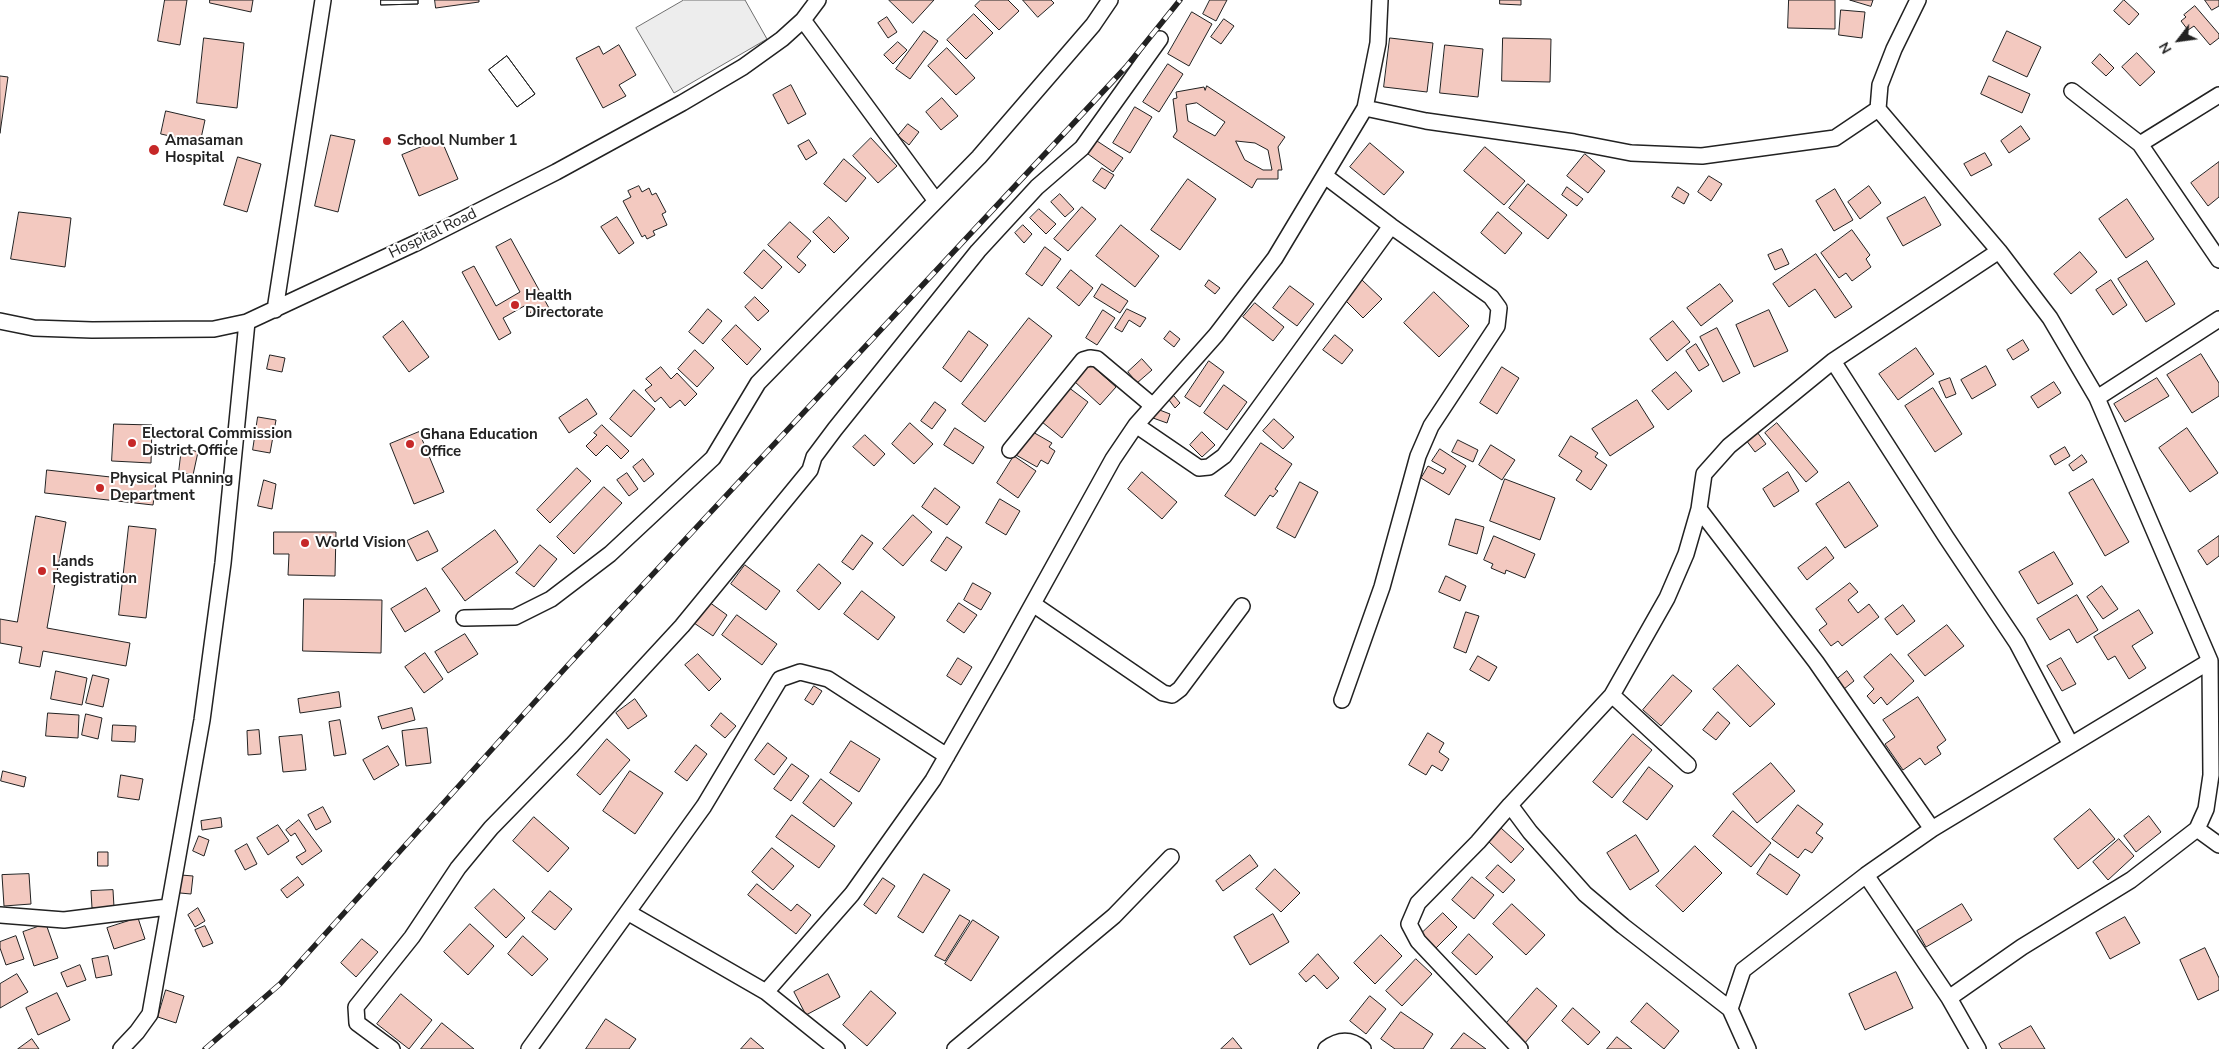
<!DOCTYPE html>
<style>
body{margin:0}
#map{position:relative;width:2219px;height:1049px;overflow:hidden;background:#fff;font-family:"Nunito Sans",sans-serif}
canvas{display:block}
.north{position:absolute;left:2154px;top:15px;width:50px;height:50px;-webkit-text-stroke:4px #fff;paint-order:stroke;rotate:240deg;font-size:14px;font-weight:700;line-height:20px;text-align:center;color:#222}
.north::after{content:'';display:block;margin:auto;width:18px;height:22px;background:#222;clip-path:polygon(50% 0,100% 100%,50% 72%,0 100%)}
</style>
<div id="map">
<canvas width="2219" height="1049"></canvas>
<div class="north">N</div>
</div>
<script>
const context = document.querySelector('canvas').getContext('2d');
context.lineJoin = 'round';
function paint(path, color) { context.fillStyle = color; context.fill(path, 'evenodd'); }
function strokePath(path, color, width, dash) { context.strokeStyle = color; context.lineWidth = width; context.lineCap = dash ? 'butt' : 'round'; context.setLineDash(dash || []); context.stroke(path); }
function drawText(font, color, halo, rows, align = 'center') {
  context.font = font + ' "Nunito Sans",sans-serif'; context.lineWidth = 4; context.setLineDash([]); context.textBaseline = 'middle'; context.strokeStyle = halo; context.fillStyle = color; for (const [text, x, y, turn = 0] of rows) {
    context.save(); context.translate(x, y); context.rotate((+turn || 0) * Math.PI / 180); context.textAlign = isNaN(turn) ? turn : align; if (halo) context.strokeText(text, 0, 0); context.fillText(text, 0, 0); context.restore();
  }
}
const parking = new Path2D(`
 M684 0H745L767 39 674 93 636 28Z`);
const building = new Path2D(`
 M165 0H187L180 45 158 41Z
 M210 0H253L251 12 210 3Z
 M381 0H418V4L381 5Z
 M381 0H418V4L381 5Z
 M435 0H479V2L436 8Z
 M889 0H934L913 23Z
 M981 0H1008L1019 11 999 30 975 6Z
 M1023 0H1051L1054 3 1038 17Z
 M1210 0H1227L1216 21 1203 14Z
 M1500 0H1521V5L1500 4Z
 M1789 0H1835V29L1788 28Z
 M1850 0H1873L1871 6Z
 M2124 0 2139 14 2129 25 2114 11Z
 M2205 0H2219V6L2212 10Z
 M2195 6 2219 34V38L2210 45 2194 26 2188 30 2181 21 2186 17 2184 15Z
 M1841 10 1865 12 1862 38 1839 35Z
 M1192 12 1212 24 1189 66 1168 54Z
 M974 14 993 33 966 59 947 40Z
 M887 17 897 32 888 38 878 23Z
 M1224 19 1234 26 1221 44 1211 37Z
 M924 31 938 41 910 79 896 69Z
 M2007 31 2041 47 2027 77 1993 61Z
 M204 38 244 43 237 108 197 103Z
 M1390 38 1433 43 1427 92 1384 87Z
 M1503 38 1551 39 1550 82 1502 81Z
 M898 42 907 50 893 64 884 55Z
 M619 45 636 75 619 85 626 96 603 108 576 58 599 46 603 54Z
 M1445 45 1483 49 1478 97 1440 93Z
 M947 48 975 78 956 95 928 66Z
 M2137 53 2155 72 2140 86 2122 67Z
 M2100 54 2114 68 2106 76 2092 63Z
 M507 56 535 94 517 107 489 70Z
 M507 56 535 94 517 107 489 70Z
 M1168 64 1183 74 1159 112 1143 102Z
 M0 76 8 77 0 133Z
 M1989 76 2030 94 2022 113 1981 94Z
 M791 85 806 114 788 124 773 95Z
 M1207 86 1285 137 1278 147 1282 170H1278V179H1257L1252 188 1173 137 1177 131 1173 99 1177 98 1176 92 1204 87 1205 90ZM1197 103 1225 122 1215 136 1188 121 1186 105ZM1236 141 1255 143 1268 150 1272 170H1263L1245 160Z
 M942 98 958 116 941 130 926 112Z
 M1135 107 1152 117 1130 153 1113 143Z
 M166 111 205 120 200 143 161 134Z
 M908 124 919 132 909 145 898 136Z
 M2021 126 2030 139 2009 153 2001 141Z
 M331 135 355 140 338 212 315 206Z
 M871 138 897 166 878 183 853 156Z
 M441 139 458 179 419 196 402 155Z
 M809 140 817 153 806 160 798 146Z
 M1097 141 1123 158 1113 172 1088 154Z
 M1370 143 1404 172 1384 195 1350 167Z
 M1485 147 1525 181 1504 205 1464 171Z
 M1985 153 1992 165 1971 176 1964 164Z
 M1585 154 1605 171 1588 193 1567 176Z
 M238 157 261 164 247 212 224 205Z
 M844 159 866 178 846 202 824 184Z
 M2219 162V197L2208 206 2191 183Z
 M1102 168 1114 175 1105 189 1093 181Z
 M1709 176 1722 184 1711 201 1698 192Z
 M1188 179 1216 199 1180 250 1151 230Z
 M1528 184 1567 215 1548 239 1509 208Z
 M639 186 642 192 649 188 652 195 656 193 666 212 662 214 667 225 653 231 655 235 647 239 645 235 642 237 623 201 631 197 628 191Z
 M1869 186 1881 203 1860 219 1848 202Z
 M1567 187 1583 199 1577 206 1562 195Z
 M1678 187 1689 194 1684 204 1672 197Z
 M1835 189 1853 220 1834 231 1816 201Z
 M1060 194 1074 209 1065 217 1051 202Z
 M1925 197 1941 225 1903 246 1887 218Z
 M2127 199 2154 239 2126 258 2099 219Z
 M1082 207 1096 219 1068 251 1054 239Z
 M1039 209 1056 224 1046 234 1030 218Z
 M19 212 71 218 65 267 11 259Z
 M1498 212 1522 233 1505 254 1481 233Z
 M617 217 634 243 619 254 601 227Z
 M829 217 849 238 834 253 813 232Z
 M790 222 811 241 797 257 806 265 799 273 768 245Z
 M1023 225 1032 234 1024 243 1015 233Z
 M1121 225 1159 256 1135 287 1096 256Z
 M1852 230 1870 255 1866 259 1871 267 1852 281 1846 273 1839 278 1821 253Z
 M511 239 549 308 533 317 526 305 503 318 511 333 499 340 462 272 474 266 496 306 520 292 496 247Z
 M1045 247 1061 259 1042 286 1026 274Z
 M1782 249 1789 264 1775 270 1768 255Z
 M764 250 782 267 762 289 744 273Z
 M2080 252 2097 272 2071 294 2054 274Z
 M1816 254 1852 307 1835 318 1815 289 1789 307 1773 284Z
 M2147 261 2175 304 2146 322 2118 279Z
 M1071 270 1093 288 1079 306 1057 288Z
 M1209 280 1220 288 1215 294 1205 286Z
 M1362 280 1382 299 1363 318 1344 299Z
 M2111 280 2127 305 2113 315 2096 290Z
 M1102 284 1128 301 1120 313 1094 297Z
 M1720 284 1733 301 1701 326 1687 308Z
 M1290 286 1314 304 1297 326 1273 308Z
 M1434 292 1469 326 1439 357 1404 323Z
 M755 297 769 311 758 321 745 307Z
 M1255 303 1284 327 1273 341 1243 317Z
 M708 309 722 321 703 344 689 332Z
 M1127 309 1146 318 1140 327 1129 320 1122 332 1115 328Z
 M1103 310 1115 318 1097 345 1086 338Z
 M1769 310 1788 351 1754 367 1736 325Z
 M1029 318 1052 336 985 422 962 404Z
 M403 321 429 357 409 372 383 337Z
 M1673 321 1690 342 1667 361 1650 339Z
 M736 325 761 349 747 365 722 340Z
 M1717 328 1740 373 1723 382 1700 337Z
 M969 331 988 345 961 382 943 368Z
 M1170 331 1180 339 1174 347 1164 339Z
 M1335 335 1353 350 1342 364 1323 350Z
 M2023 340 2029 350 2013 360 2007 350Z
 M1696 344 1709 365 1699 371 1686 351Z
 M1916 348 1934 374 1898 400 1879 374Z
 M695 350 714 368 697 387 678 369Z
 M2201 354 2219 383V396L2192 413 2167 375Z
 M270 355 285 358 282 372 267 369Z
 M1142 359 1152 370 1137 383 1128 372Z
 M1209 361 1224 372 1200 407 1185 397Z
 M1089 363 1116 387 1100 405 1074 381Z
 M1986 366 1996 385 1972 399 1961 380Z
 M661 367 671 379 677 373 697 394 685 406 680 400 670 408 661 397 655 402 645 390 652 385 646 379Z
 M1502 367 1519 378 1497 414 1480 403Z
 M1676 372 1692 391 1668 410 1652 391Z
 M1950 378 1956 394 1946 398 1939 382Z
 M2157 378 2169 396 2125 422 2114 404Z
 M2054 382 2061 393 2038 408 2031 397Z
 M1224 385 1247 402 1227 430 1204 413Z
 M1068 387 1088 402 1062 438 1042 422Z
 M1933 388 1962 434 1935 452 1905 406Z
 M634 390 655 409 631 437 610 419Z
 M1174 396 1180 403 1175 408 1169 400Z
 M587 399 597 414 569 433 559 418Z
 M1637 400 1654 427 1610 456 1592 429Z
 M935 402 946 410 932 429 921 421Z
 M1157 409 1170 414 1167 423 1153 418Z
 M258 417 276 420 270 453 253 450Z
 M1274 419 1294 437 1283 449 1263 431Z
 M910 423 933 444 914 464 892 444Z
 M1777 423 1818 472 1806 482 1765 433Z
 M114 424 152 425 151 463 112 461Z
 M602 425 629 451 621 459 607 445 596 456 586 446 597 435 594 433Z
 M955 428 984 447 973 464 944 445Z
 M2187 428 2218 473 2190 492 2159 448Z
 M1031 431 1052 443 1049 447 1055 451 1048 464 1041 460 1037 467 1016 455Z
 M419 432 444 492 414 504 390 444Z
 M1202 432 1215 445 1202 457 1190 445Z
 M1757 432 1766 444 1755 452 1746 440Z
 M865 435 885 454 874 466 853 447Z
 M1571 436 1598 453 1595 457 1607 465 1591 490 1576 480 1582 471 1559 456Z
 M1458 440 1478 450 1473 462 1452 452Z
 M1261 443 1292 464 1275 489 1278 491 1273 497 1270 495 1255 516 1225 496Z
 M1491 445 1515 460 1502 480 1479 465Z
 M182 447 198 452 193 475 179 472Z
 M2065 447 2070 456 2055 465 2050 456Z
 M1440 449 1466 466 1449 495 1421 478 1428 466 1443 474 1446 469 1432 461Z
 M2082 455 2087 462 2073 471 2069 465Z
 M1014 456 1036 471 1018 498 997 483Z
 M643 459 654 474 644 482 633 467Z
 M577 468 591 481 550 523 537 510Z
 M47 470 156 482 153 505 45 493Z
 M1142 472 1177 502 1162 519 1128 489Z
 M1788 472 1799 491 1774 507 1763 489Z
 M627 473 638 489 629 496 617 480Z
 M1505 479 1555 498 1540 540 1490 521Z
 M2093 479 2129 542 2105 556 2069 493Z
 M264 480 276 484 272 509 258 506Z
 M1300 482 1318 492 1295 538 1277 528Z
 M1849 482 1878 526 1845 548 1816 504Z
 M604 487 622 503 574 554 557 537Z
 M935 488 960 507 947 525 922 507Z
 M1000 499 1020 511 1006 535 986 523Z
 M913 515 932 532 903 566 883 549Z
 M36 516 66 522 47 628 130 643 126 666 43 651 40 667 19 663 22 647 0 643V619L17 622Z
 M1456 519 1484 527 1477 554 1449 545Z
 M129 526 156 529 146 618 119 615Z
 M495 530 518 562 465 601 442 569Z
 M428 531 438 551 417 561 407 541Z
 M274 532H336L335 576 288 575 289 554H274Z
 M862 535 873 543 853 570 842 562Z
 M1494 536 1535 554 1525 578 1506 570 1505 574 1491 568 1493 564 1484 560Z
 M2219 536V556L2207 565 2198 551Z
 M947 537 962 547 946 571 931 561Z
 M540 545 557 559 534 587 516 573Z
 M1826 547 1834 558 1807 580 1798 568Z
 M2054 552 2073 584 2038 604 2019 572Z
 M819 564 841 583 819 610 797 591Z
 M745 565 780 591 766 610 731 584Z
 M1446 576 1466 586 1460 601 1439 592Z
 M973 583 991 593 981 610 964 600Z
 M1850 583 1858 592 1848 600 1858 613 1869 604 1879 617 1842 646 1838 641 1831 646 1819 630 1827 624 1816 609Z
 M2102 586 2118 609 2103 619 2087 597Z
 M426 588 440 611 405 632 391 609Z
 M862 591 895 617 878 640 844 614Z
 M2077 595 2098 630 2077 643 2069 629 2050 640 2037 619Z
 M304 599 382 600 381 653 303 651Z
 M709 602 727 615 713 636 694 623Z
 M959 603 977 615 964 633 947 621Z
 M1903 605 1915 621 1897 635 1885 619Z
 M2139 610 2153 633 2132 646 2146 668 2129 679 2115 656 2108 660 2094 637Z
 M1466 612 1479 616 1466 653 1454 648Z
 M737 615 777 644 762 665 722 635Z
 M1947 625 1964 646 1925 676 1908 655Z
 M465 634 478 654 448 673 435 652Z
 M425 653 443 679 424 693 405 667Z
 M698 654 721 679 709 691 685 665Z
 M1891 654 1914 681 1887 705 1881 697 1874 704 1867 696 1874 689 1864 677Z
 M1478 656 1497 667 1489 681 1470 670Z
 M958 658 972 667 961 685 947 676Z
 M2061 658 2076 684 2062 691 2047 666Z
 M1738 665 1775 704 1750 727 1713 689Z
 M56 671 87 678 82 705 51 699Z
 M1847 671 1854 681 1844 689 1836 680Z
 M93 675 109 679 103 707 86 703Z
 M1673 675 1692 691 1661 726 1643 710Z
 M814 686 822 691 813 705 805 700Z
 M339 692 341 707 300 713 298 699Z
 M1918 697 1946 740 1937 747 1941 754 1925 765 1920 758 1903 770 1885 744 1895 737 1883 720Z
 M635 699 647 716 628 729 616 713Z
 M412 708 415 720 382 729 378 717Z
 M1718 712 1730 723 1716 740 1703 730Z
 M48 713 79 715 78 738 46 736Z
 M721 713 736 726 725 738 711 726Z
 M86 714 102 718 98 739 82 735Z
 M340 720 346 754 334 756 329 722Z
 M113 725 136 726 135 742 112 741Z
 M427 728 431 763 406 766 402 731Z
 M259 730 261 754 248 755 247 731Z
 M1428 733 1444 743 1439 752 1449 759 1442 771 1432 765 1426 775 1409 765Z
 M1633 734 1652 750 1612 798 1593 782Z
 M302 735 306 770 283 772 279 737Z
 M607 739 630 760 600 795 577 775Z
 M851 741 880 759 859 792 830 773Z
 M768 743 787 758 774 775 755 760Z
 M696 745 707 754 687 781 675 772Z
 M388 746 399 765 374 780 363 760Z
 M1771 763 1795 791 1757 823 1733 794Z
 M792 764 809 776 791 801 774 789Z
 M1649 767 1673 786 1647 820 1623 802Z
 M3 771 26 777 24 787 1 781Z
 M630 771 663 793 635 834 603 811Z
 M121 775 143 779 139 800 118 797Z
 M821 779 852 803 834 827 803 803Z
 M1798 805 1823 824 1816 833 1823 838 1812 853 1805 849 1798 858 1772 839Z
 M323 807 331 822 316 830 308 815Z
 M2090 809 2115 839 2078 869 2054 839Z
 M1733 811 1771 843 1751 867 1713 836Z
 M792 815 835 846 819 868 776 837Z
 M2149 816 2161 832 2136 852 2124 836Z
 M534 817 569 848 548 872 513 841Z
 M221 818 222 827 202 830 201 821Z
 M299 820 322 851 302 865 296 857 306 851 295 833 291 836 286 830Z
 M278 825 289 841 268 855 257 838Z
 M1501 828 1524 849 1511 863 1488 841Z
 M1636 835 1659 871 1630 890 1607 853Z
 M199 836 209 840 204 856 193 851Z
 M2119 839 2134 856 2108 880 2093 862Z
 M247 844 257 864 245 870 235 851Z
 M1695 846 1722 873 1683 912 1656 886Z
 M772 848 794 866 773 890 752 872Z
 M98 852H108V866H98Z
 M1770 854 1800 875 1787 895 1757 874Z
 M1250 855 1258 866 1223 891 1216 881Z
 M1498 865 1515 880 1503 893 1486 878Z
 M1275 869 1300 893 1281 912 1256 889Z
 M29 874 31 904 4 906 2 875Z
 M924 874 950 890 923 933 898 917Z
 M181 875 193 876 191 894 180 893Z
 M298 877 304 885 287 898 281 890Z
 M1472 877 1494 895 1474 919 1452 900Z
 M883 878 895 886 876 914 864 905Z
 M757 884 791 911 797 904 811 915 796 934 748 895Z
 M494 889 525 918 506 938 475 908Z
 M113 890 114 907 92 908 91 891Z
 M550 891 572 909 555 930 532 912Z
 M1512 904 1545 935 1526 955 1493 924Z
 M1962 904 1972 920 1926 947 1917 931Z
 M198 908 205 921 195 927 188 915Z
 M1443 913 1457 927 1435 949 1421 934Z
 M1273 914 1289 942 1250 965 1234 937Z
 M960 915 970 921 945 961 935 956Z
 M2125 917 2140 943 2110 959 2096 933Z
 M138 918 145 939 114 949 107 928Z
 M973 920 999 937 971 981 945 964Z
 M46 924 58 958 34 966 23 932Z
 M470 924 494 946 468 975 444 952Z
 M205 926 213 943 203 947 195 930Z
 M1469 934 1493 957 1476 975 1452 953Z
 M1381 935 1402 956 1375 984 1354 963Z
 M16 936 24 959 6 965 0 948V942Z
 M523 936 548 959 532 976 508 954Z
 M362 939 378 952 356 977 341 963Z
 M2205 948 2219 978V990L2198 1000 2180 960Z
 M1318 954 1339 978 1327 989 1314 975 1306 982 1299 974Z
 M108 956 112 975 96 978 92 959Z
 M1416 959 1432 974 1402 1006 1386 991Z
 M80 965 86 980 67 987 61 973Z
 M1896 972 1913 1008 1865 1030 1849 994Z
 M17 974 28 992 0 1008V984Z
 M828 974 840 997 806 1015 794 992Z
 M1537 988 1557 1006 1524 1044 1504 1026Z
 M166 990 184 996 176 1023 158 1017Z
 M871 991 896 1013 867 1046 843 1025Z
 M57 993 70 1020 38 1035 26 1008Z
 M401 994 432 1020 409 1049 377 1024Z
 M1370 996 1386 1009 1366 1034 1350 1021Z
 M1647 1003 1679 1031 1664 1049 1631 1022Z
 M1573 1008 1600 1032 1588 1045 1562 1021Z
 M1401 1012 1433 1034 1423 1049H1395L1381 1039Z
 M606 1019 636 1039 629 1049H586Z
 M442 1023 474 1049H421Z
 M2031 1026 2045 1049H2002L1999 1044Z
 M1464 1033 1486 1049H1451Z
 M1617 1037 1632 1049H1607Z
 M751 1038 764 1049H741Z
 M1233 1038 1242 1049H1221Z
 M32 1039 39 1049H18Z`);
const street = new Path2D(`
 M1918 0 1894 49 1880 85 1878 109 1999 251 2050 318 2097 398 2210 661 2211 775 2206 809 2197 829 2131 880 2022 947 1949 998
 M2072 91 2140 144 2219 260
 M1365 108 1426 121 1574 142 1631 153 1702 156 1835 138 1878 109
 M2140 144 2219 95
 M1325 176 1391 226 1491 297 1499 308 1497 326 1431 426 1418 456 1382 587 1342 700
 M936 201 979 157 1093 25 1110 0
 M275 310 323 0
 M0 321 34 328 92 330 214 329 247 322 418 242 556 172 682 103 743 67 782 39 803 20 818 0
 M1833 361 1946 537 2017 643 2071 745
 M2097 398 2219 319
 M1136 425 1199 468 1209 467 1224 456 1391 226
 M1010 450 1083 360 1090 358 1097 359 1153 406
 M1699 509 1816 662 1932 829
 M1033 604 1163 693 1172 695 1180 689 1242 606
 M464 618 515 617 551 599 610 554 713 458 758 383 936 201 803 20
 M1612 695 1688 765
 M1510 805 1478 842 1418 903 1409 924 1418 941 1520 1049
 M2197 829 2219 845
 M1866 875 1949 998 1978 1049
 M629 913 766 992 837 1049
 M0 915 64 920 168 907
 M766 992 852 894 933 780 1000 663 1113 459 1136 425 1216 335 1275 258 1365 108 1378 43 1380 0
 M1730 1009 1743 970 1866 875 1932 829 2210 661
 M121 1049 137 1032 150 1014 202 720 223 563 247 322
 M392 1049 357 1023 356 1007 412 937 458 868 491 828 572 745 682 626 810 470 814 457 835 429 978 251 1037 187 1082 148 1160 39
 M529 1049 704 806 780 679 800 672 828 679 947 756
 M955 1049 1114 916 1171 857
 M1326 1049C1339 1039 1351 1039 1363 1049
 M1748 1049 1730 1009 1623 926 1585 894 1530 832 1510 805 1612 695 1667 598 1686 554 1699 509 1704 474 1729 446 1833 361 1999 251`);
const rail = new Path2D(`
 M205 1049 280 984 569 664 1126 67 1180 0`);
const markers = [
 [387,141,5,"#c62828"],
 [154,150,6,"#c62828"],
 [515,305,5,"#c62828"],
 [132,443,5,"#c62828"],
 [410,444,5,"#c62828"],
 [100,488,5,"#c62828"],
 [305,543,5,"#c62828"],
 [42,571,5,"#c62828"]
];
const poiNames = [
 ["Amasaman",165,141],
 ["Hospital",165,158],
 ["School Number 1",397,141],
 ["Health",525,296],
 ["Directorate",525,313],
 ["Electoral Commission",142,434],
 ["District Office",142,451],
 ["Ghana Education",420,435],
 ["Office",420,452],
 ["Physical Planning",110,479],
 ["Department",110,496],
 ["World Vision",315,543],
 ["Lands",52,562],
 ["Registration",52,579]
];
const streetNames = [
 ["Hospital Road",433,234,-26]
];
paint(parking, '#ededed');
strokePath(parking, '#6f6f6f', 1);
paint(building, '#f3c9c0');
strokePath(building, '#222', 1);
strokePath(street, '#222', 18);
strokePath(street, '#fff', 15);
strokePath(rail, '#222', 5.5);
strokePath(rail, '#fff', 4, [11]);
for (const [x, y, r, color] of markers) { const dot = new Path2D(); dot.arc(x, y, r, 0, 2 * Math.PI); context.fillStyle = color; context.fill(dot); strokePath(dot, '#fff', 2); }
drawText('bold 15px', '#222', '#fff', poiNames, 'left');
drawText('15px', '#222', '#fff', streetNames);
</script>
